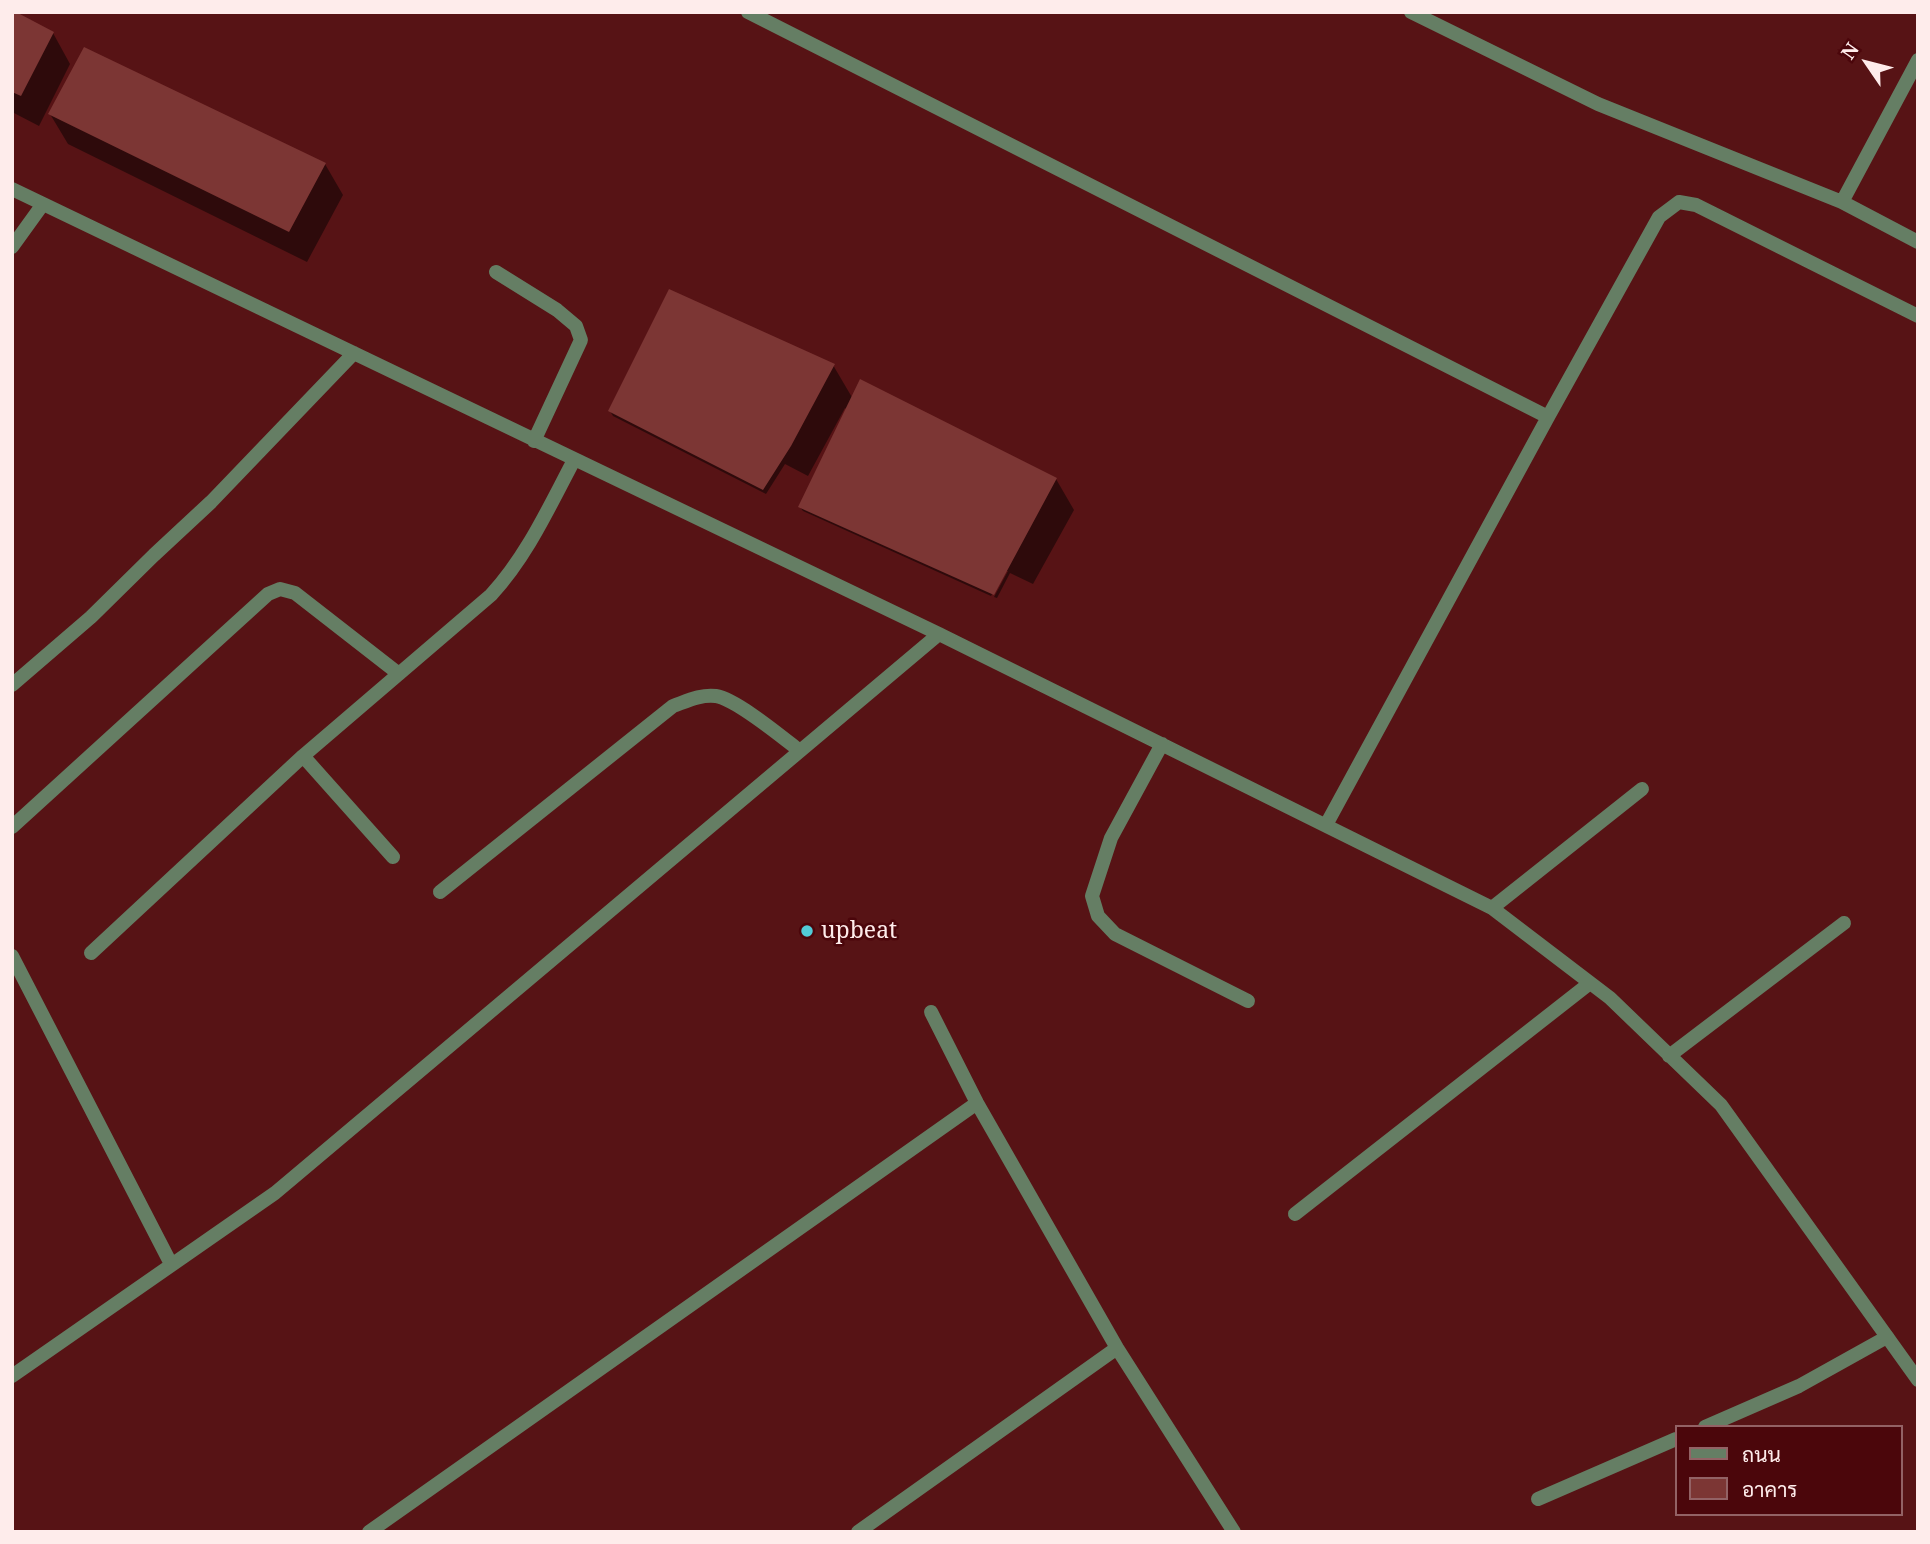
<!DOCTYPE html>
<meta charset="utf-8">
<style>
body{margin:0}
#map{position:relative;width:1930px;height:1544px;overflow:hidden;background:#571315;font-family:"Noto Serif",Sarabun,serif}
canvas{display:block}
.frame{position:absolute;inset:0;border:14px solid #feeceb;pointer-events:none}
.legend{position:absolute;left:1675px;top:1425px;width:228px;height:91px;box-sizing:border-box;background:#4b060b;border:2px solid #936265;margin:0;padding:9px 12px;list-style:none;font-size:21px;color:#feeceb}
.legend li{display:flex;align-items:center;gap:14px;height:35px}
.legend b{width:35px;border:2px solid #936265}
.north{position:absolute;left:1832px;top:28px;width:70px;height:70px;-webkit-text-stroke:5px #4b060b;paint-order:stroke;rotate:305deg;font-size:19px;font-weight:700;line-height:28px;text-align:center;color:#feeceb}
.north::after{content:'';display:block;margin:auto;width:24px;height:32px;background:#feeceb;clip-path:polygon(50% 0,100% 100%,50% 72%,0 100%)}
</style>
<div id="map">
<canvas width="1930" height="1544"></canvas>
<div class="frame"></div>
<ul class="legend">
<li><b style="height:9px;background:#657e64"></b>ถนน</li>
<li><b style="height:19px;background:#7c3634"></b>อาคาร</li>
</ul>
<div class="north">N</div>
</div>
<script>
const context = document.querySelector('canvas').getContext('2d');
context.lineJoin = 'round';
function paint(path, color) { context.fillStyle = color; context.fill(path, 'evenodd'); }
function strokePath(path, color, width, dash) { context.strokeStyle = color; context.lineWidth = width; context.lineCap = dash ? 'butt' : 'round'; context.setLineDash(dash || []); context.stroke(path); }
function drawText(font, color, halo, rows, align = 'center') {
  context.font = font + ' "Noto Serif",serif'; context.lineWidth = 5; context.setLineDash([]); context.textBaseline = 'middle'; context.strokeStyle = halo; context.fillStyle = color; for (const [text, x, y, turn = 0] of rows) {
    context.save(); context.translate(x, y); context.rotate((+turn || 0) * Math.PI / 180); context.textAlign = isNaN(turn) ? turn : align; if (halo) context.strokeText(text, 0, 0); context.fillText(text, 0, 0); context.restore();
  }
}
const shadow = new Path2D(`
 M12 12 53 33 70 64 39 126 12 112Z
 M50 114 325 164 343 195 307 262 68 144Z
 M833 365 853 399 1056 479 1074 510 1033 584 1010 573 997 598 994 597 1008 571H1004L991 596 803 511 800 507 847 410 845 408 808 476 785 464 766 494 613 416 610 411Z`);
const building = new Path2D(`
 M12 12H16L54 32 21 96 12 92Z
 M84 47 326 163 289 232 48 114Z
 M669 289 835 364 791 446 763 490 608 411Z
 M860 379 1057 478 994 595 798 507Z`);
const service = new Path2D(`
 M1411 12 1598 104 1842 202 1918 242
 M1842 202 1918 60
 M931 1012 977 1103 1117 1348 1234 1532
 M1705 1427 1799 1386 1887 1337
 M1538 1499 1676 1439
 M369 1532 977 1103
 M858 1532 1117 1348`);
const minor = new Path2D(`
 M748 12 1548 417
 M12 189 939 634 1492 908 1610 998 1721 1105 1918 1380
 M12 247 43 204
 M496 272 557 310 576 326 581 340 534 441
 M12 685 91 617 154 555 211 502 354 353
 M1162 744 1111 838 1092 896 1098 916 1115 934 1248 1001
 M303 756 393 857
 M1326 825 1548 417 1659 217 1679 202 1696 205 1918 316
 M12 827 268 594 280 589 295 593 399 674
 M440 892 673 706C687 701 701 694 716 696 736 699 782 737 800 751
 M1492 908 1642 789
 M91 953 303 756 491 595C527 556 549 507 574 460
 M12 956 171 1264
 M1669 1056 1844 923
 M1295 1214 1590 983
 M12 1376 275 1193 939 634`);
const markers = [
 [807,931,7,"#52cbd7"]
];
const poiNames = [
 ["upbeat",821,931]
];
paint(shadow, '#0007');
paint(building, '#7c3634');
strokePath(service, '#657e64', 14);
strokePath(minor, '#657e64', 14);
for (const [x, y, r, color] of markers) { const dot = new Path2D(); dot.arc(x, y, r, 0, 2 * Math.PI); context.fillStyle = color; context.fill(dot); strokePath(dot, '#4b060b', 2.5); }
drawText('23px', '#feeceb', '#4b060b', poiNames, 'left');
</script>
